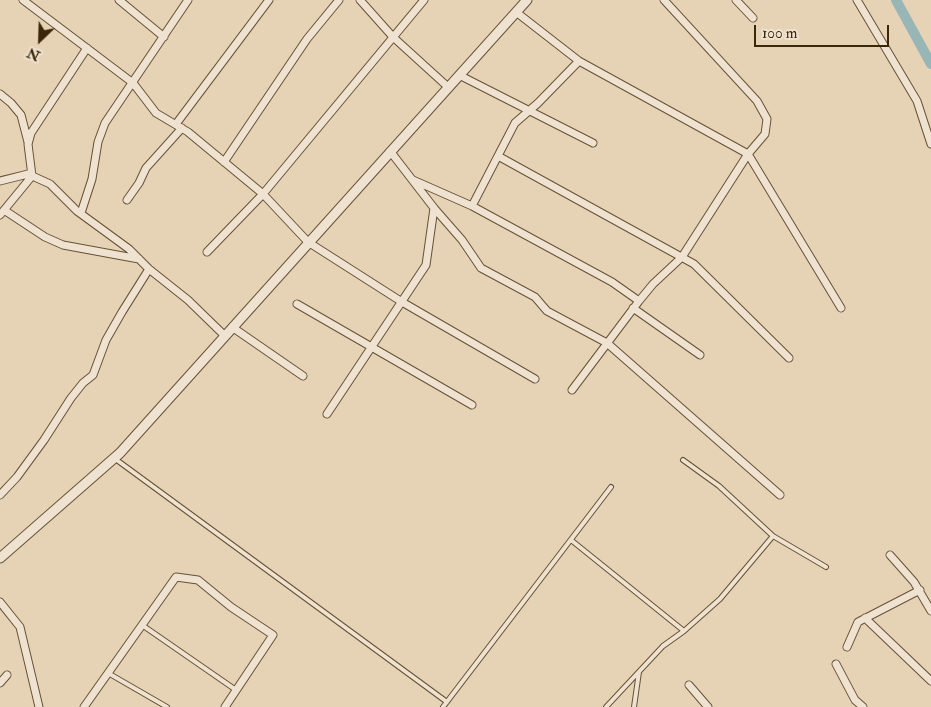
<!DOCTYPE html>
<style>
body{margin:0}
#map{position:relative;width:931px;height:707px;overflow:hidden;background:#e6d3b6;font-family:"IM FELL Double Pica",serif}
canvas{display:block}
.north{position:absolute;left:15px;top:15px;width:50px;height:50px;-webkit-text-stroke:4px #efe2d0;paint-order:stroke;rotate:204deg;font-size:14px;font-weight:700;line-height:20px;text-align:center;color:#3b2708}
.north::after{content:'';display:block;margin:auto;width:18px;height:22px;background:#3b2708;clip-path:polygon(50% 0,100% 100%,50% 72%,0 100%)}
.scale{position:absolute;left:754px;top:25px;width:135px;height:22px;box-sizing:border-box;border:2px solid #3b2708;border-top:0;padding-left:6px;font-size:15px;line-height:18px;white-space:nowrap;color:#3b2708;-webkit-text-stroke:4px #efe2d0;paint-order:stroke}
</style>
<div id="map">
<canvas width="931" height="707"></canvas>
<div class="north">N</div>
<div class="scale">100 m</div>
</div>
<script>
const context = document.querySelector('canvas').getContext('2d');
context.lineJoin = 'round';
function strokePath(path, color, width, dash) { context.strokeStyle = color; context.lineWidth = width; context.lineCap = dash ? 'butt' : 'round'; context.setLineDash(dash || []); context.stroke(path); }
const canal = new Path2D(`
 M896 0 931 64`);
const service = new Path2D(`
 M114 458 447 702
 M773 536 826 567
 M571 540 684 631
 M142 625 236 690
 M108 673 167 707
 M443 707 611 487
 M606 707 663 646 684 631 720 599 773 536 719 486 683 460
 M634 707 639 672`);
const minor = new Path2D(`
 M23 0 133 83 156 113 188 132 263 194 308 242 402 302 535 379
 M119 0 164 37
 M360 0 393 37 448 87
 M736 0 753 18
 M857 0 917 101 931 144
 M516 12 579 61 748 154 841 308
 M459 75 593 143
 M0 94 11 103 21 115 28 142
 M176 124 269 0
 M390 151 434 208 462 240 481 268 535 297 547 311 607 343 780 495
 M498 156 694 264 789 358
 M224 162 307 39 339 0
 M413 180 472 206 612 282 639 301
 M0 181 28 174 50 184 77 211 129 249 149 269 188 300 225 336
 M127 200 139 183 146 168 182 128
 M472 206 515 123 538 103 579 61
 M4 210 45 237 63 245 139 259
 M81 213 92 179 98 142 105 123 188 0
 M0 215 32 176 28 144 31 133 87 48
 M207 252 263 194 424 0
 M297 304 472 405
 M633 308 700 355
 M232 327 303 376
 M572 390 639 301 653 284 682 257 748 154 765 134 767 119 757 101 664 0
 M327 414 426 265 434 208
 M0 495 17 477 44 440 71 398 83 383 93 375 106 340 122 312 149 269
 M890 555 914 582 931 611
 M0 602 20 627 39 707
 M865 618 931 681
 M847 647 858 622 920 590
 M836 664 855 700 863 707
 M0 683 7 675
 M689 685 708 707
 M84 707 176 577 198 580 231 607 273 635 225 707`);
const tertiary = new Path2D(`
 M0 558 120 453 527 0`);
strokePath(canal, '#99b6b7', 10);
strokePath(service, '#665234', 6);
strokePath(minor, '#665234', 9);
strokePath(tertiary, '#665234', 11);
strokePath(service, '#efe2d0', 4);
strokePath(minor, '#efe2d0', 7);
strokePath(tertiary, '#efe2d0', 9);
</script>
